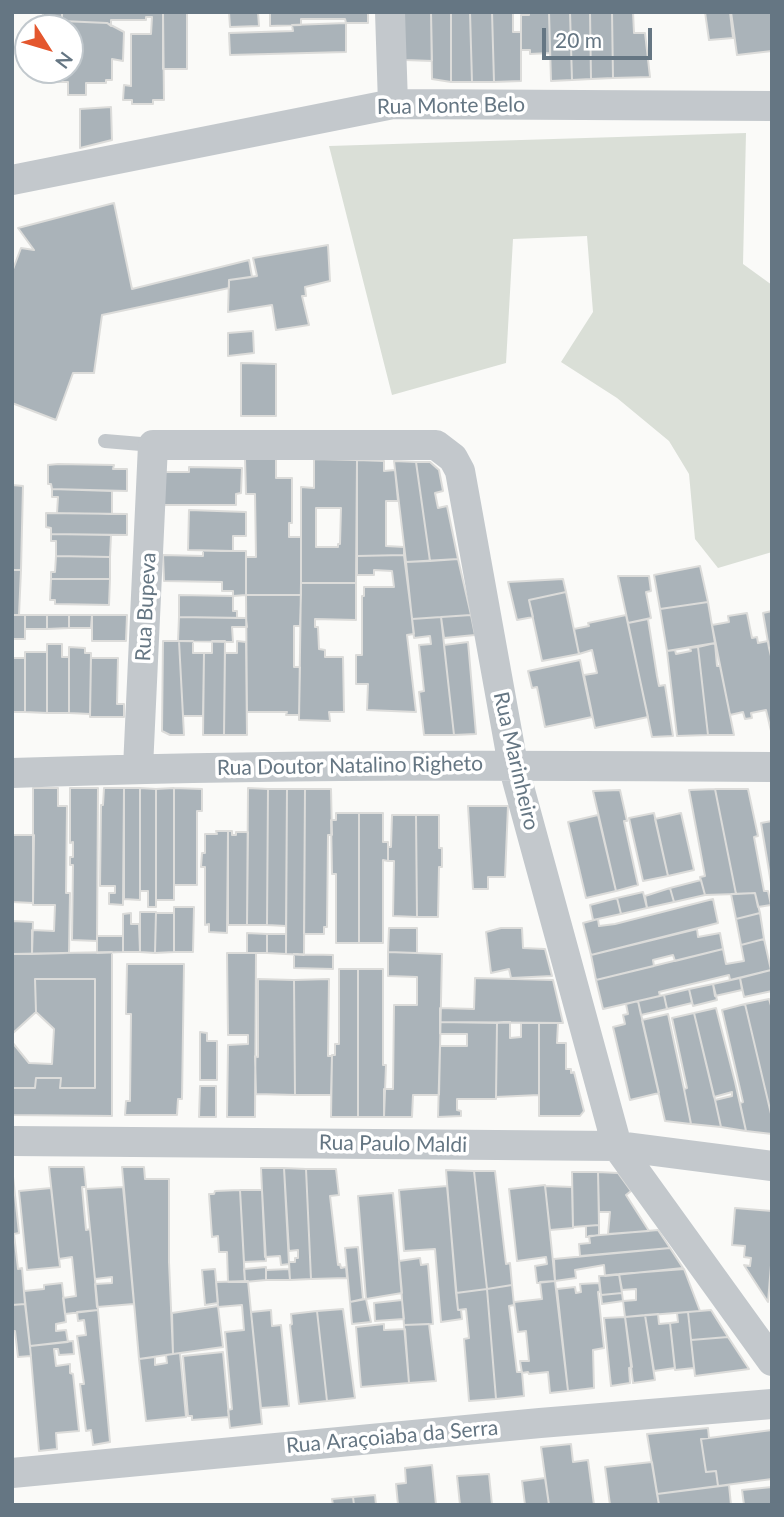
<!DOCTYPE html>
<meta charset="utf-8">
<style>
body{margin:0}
#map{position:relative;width:784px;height:1517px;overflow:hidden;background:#fafaf8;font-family:Lato,sans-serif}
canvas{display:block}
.frame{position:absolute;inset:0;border:14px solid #657683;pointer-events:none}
.north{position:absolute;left:14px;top:14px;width:70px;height:70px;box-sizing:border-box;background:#fff;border:2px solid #c1c8cd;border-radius:50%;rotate:127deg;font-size:19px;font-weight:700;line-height:28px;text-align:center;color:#657683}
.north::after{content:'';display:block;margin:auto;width:24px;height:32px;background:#e4572e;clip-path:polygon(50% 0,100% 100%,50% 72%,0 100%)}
.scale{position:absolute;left:542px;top:28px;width:110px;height:32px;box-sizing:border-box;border:4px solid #657683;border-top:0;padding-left:9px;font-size:21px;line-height:24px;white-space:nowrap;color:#657683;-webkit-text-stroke:5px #fff;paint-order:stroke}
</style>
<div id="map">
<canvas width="784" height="1517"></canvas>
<div class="frame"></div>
<div class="north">N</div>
<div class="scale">20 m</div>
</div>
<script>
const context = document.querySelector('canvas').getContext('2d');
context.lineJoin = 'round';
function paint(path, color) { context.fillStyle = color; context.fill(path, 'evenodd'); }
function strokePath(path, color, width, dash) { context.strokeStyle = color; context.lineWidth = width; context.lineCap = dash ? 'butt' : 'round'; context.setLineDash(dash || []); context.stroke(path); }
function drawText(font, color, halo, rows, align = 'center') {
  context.font = font + ' Lato,sans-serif'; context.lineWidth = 7; context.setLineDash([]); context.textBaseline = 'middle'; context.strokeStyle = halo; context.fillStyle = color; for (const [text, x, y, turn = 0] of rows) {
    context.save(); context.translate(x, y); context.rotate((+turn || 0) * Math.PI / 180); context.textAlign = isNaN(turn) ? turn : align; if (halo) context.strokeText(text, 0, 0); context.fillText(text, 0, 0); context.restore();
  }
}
const green = new Path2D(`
 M746 133 743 264 772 285V552L718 568 695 539 689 474 669 441 617 398 561 362 593 312 587 236 513 239 506 363 392 395 329 146Z`);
const building = new Path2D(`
 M43 12H62V21L107 23 124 32 123 61 112 59V80H106V83H86V95H68V82H55V70H70V28H43Z
 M62 12H163L164 100H153V104H132V100H123L124 85 131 86V34H151L152 17H146V20H111V26L107 23 62 21Z
 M163 12H196L187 13V69H163Z
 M229 12H258L259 26 230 27Z
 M270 12H368V23H346L345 19H301V25L270 26Z
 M401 12H431L432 61 405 60Z
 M431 12H451V82L432 79Z
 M451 12H470L472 82H451Z
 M470 12H492L494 82H472Z
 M492 12H513V32H521V81L494 82Z
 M529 12H549L550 53 530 54V50H521V15H529Z
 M549 12H570L572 80 551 81Z
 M570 12H590L591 79 572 80Z
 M590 12H612L613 78 591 79Z
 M612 12H633L634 33H645L650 77 613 78Z
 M705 12H730L733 38 709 40Z
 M731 12H772V51L737 55Z
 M346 23V52L230 55 229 33 293 31 292 25Z
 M111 107 112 140 80 148V109Z
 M114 203 132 289 249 260 252 277 229 280V288L102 315 94 373H73L56 420 12 403V272L21 248 34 250 18 228Z
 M328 245 330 281 305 287 306 296H302L309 325 276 330 272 305 228 312 229 280 257 276 253 258Z
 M253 331 254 353 228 356V333Z
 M241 363 276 364V416H241Z
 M245 459H276V478H292V523H289V537H301V595H246V557H256L255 494H246Z
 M314 459 357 460 356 583H301V487L314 488ZM316 508H341L340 544H338V547H316Z
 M357 460 384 461V471L395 470 398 501H386V546L404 547V555L357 556Z
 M394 461 416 462 430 561 406 562Z
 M416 462H430L439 470 443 491 435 493 438 508 447 506 458 559 430 561Z
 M58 464 114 465 113 469H127V491L52 489 51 484H48V465Z
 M189 467 242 468 241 493 236 494V505H164V472H189Z
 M12 485 23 486 21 570H12Z
 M52 489 112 491V514L57 513 58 497H52Z
 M189 510 246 512V536H233V551L188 550Z
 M46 513 127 514V535L51 534V528L46 527Z
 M51 534 111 535 110 557 56 556V541H51Z
 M203 551H246V595L233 596V591H222V582L164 581 163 555 203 556Z
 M404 555 414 634 407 635 416 712 367 710 368 684H356V655H362V596H364V587H394L392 571 374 570V575H357V556Z
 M56 556 110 557V579H51V572H55Z
 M458 559 471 615 412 619 406 562Z
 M700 566 708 602 660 609 654 575Z
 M12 570H21L19 615H12Z
 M618 576H649L651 591 646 592 651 618 628 623Z
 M51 579H110L109 605 55 604V600H50Z
 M563 579 566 592 529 600 533 617 517 620 508 582Z
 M301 583H356V620L315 619V627H318L319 649 325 650V657H343L344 712H329L330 721 299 720Z
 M566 592 579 654 542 661 529 600Z
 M179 595 233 596V611H237V618L179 617Z
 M246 595H301L300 626H294V667H300L299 715H286L287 712H247Z
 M708 602 715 643 667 651 660 609Z
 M772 611V648H769L763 613Z
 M747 613 752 638 757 637 758 643 768 641 769 648 772 660V735L766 710 751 713 752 718 745 719 743 712 730 715 712 625 729 622 728 616Z
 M12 615H25V639H12Z
 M25 615H47V629H25Z
 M47 615H69V628L47 629Z
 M69 615H92L91 628H69Z
 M92 615H127L126 641H92Z
 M471 615 475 635 444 638 441 617Z
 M626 615 648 717 595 728 584 675 597 673 592 650 579 654 574 629 589 626 588 623Z
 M179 617 246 618 247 627H232L233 642 178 641Z
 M441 617 454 735H424L419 692 424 691 419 645 431 644 430 636 414 638 412 619Z
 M648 619 657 676 659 686 665 685 673 736 652 737 628 623Z
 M163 641H179L184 735H170L162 731Z
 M179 641H193V653H204L203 716H183Z
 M212 641H225L224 735H203L204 653H212Z
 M237 641 246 642 247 735H224L225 653H237Z
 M468 642 476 734 454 735 444 645Z
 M715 643 717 666H720L734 735H708L698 647Z
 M47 644H62V657H69V713H47Z
 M69 647 85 648V653H91L90 714 69 713Z
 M698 647 708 735 677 736 667 651 675 650 676 654 691 651 690 648Z
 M25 652H47V713L25 712Z
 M12 658H25V712H12Z
 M91 658H118L117 704H124V717H90Z
 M580 660 592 717 545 727 537 687 532 688 528 671Z
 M33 788H58V806H67L66 893H70L69 953 32 954V930L54 931 55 905H33Z
 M70 788H98L97 941 72 940 73 865H70V857H73V842L70 843Z
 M104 788H124L123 905 109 904V893H115V886H100L101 805H103Z
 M124 788H140V900L124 899Z
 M140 788 156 789V907H148V891H140Z
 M174 788 202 789V811H197V885H174Z
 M174 788V900H156V789Z
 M248 788 268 789 267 925H247Z
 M268 789H287L286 926 267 925Z
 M287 789H305L304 955 286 954Z
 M305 789H331L332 835H328L327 927H324V934H304Z
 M715 789 736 894 705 895 700 877 705 876 689 790Z
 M715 789H748L758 836 754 837 764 891H768L771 905 758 907 755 893 736 894Z
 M620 790 627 821H624L638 885 616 891 593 791Z
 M468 806H508L505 877H488V889H473Z
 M336 813H359V943H336V874H332L331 820H336Z
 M359 813H383V842H388V861L383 860V943H359Z
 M654 813 668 876 643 881 629 818Z
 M681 813 694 870 668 876 655 819Z
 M392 815H416L417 917 393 916 394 861H388V847H391Z
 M416 815H439V848H442V867H439L438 917H417Z
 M598 815 616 891 586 898 568 822Z
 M772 821V889L761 823Z
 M216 831H228L227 933 209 932V924L205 925V867H201L202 853H205V834H217Z
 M228 831H232V835H236V832H248L247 925H228Z
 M12 835H34L33 903 12 902Z
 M701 880 705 895 674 902 670 888Z
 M670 888 674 902 647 908 645 896Z
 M643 892 647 908 621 914 617 898Z
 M755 893 760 913 736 919 731 894Z
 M617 898 621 914 593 920 590 905Z
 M713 899 718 923 591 955 583 923 598 919 599 926 615 924Z
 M174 907H194L193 952H174Z
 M140 912H156L155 953 140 952Z
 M131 913V924H139L140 952H123V914Z
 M156 913H174V952L155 953Z
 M760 913 764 939 741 945 736 919Z
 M12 921 33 922 32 954H12Z
 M389 928H417V953L388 952Z
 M501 928H522L523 948 545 949 552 976 511 978 509 969 491 973 486 932Z
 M697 929 698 937 720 933 723 949 675 961 673 955 653 960 654 966 596 980 591 955Z
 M247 933 267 934V953H247Z
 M267 934H286V954L267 953Z
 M97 936H123V952L97 953Z
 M764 939 771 970 730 980 729 975 659 992 660 996 603 1009 596 980 723 949 726 964 744 961 741 945Z
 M112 952V1116L12 1115V1088H35L36 1078H61L60 1088H95V979H35L36 1012 12 1034V954Z
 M388 952 442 954 439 1095H413L412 1117H384V1089H393L394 1005H417V977L388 976Z
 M227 953H256L255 1117H227L228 1045 248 1044V1035H228Z
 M294 954 333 955V969L294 968Z
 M127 964H184L182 1099H178L177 1115H125L126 1101H130L131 1014H126Z
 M339 969H358V1117H331L332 1055H335V1044H339Z
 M358 969H383V1065H386L384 1117H358Z
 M771 970 772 991 744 997 740 978Z
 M475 978 553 980 563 1023 440 1022V1008L474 1009Z
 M740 978 742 990 715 996 713 984Z
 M35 979H95V1088H60L61 1078H36L35 1088H12V1034L36 1012Z
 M258 979 294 980 295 1095 256 1094 255 1056 258 1057Z
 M329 979 328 1056H332L331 1095H295L294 980Z
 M713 984 717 1000 693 1006 689 989Z
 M689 989 692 1003 667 1009 664 995Z
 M664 995 667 1009 641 1015 638 1001Z
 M769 999 772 1009V1118L745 1004Z
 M638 1001 659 1093 630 1100 613 1027 625 1024 623 1015 628 1014 626 1004Z
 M745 1004 772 1118V1134L746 1131 740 1103 743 1102 722 1010Z
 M716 1008 735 1082 746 1131 721 1127 715 1100 732 1096V1092L714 1097 694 1013Z
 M36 1012 54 1029 52 1064 29 1063 12 1042V1034Z
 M694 1013 715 1100 721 1127 691 1124 684 1089 687 1088 672 1018Z
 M668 1014 684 1089 691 1124 665 1121 642 1020Z
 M440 1022 497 1023 496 1099H457V1110L461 1111V1116L438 1117 440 1046H467V1034H440Z
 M510 1022V1038L521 1037V1023H539V1095L496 1097 497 1023Z
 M539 1023H558L557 1043H566V1069H571V1073L574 1072 584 1111 580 1116H539Z
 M200 1032 207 1033V1041H217V1080H200Z
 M200 1086H216V1117H199Z
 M12 1167 19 1233 14 1234 18 1269 22 1268 25 1304 12 1305Z
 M49 1167H84L86 1187H82L86 1230 90 1229 98 1310 65 1314 63 1298 76 1296 72 1257 59 1259Z
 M122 1167H144L145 1179H169V1262L173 1354 139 1359Z
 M261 1168H284L289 1264 281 1265 280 1256 265 1257Z
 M284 1168 306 1169 311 1279 290 1280 289 1262H295V1258H298V1250L289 1251Z
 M306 1169H336L339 1195 330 1196 338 1265 340 1264 341 1268 346 1267 347 1278 311 1279Z
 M446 1170 474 1171 487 1289 456 1293Z
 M474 1171H495L506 1264 510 1263 512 1285 487 1289Z
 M572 1172H598L599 1225 573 1227Z
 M598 1172 618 1173 631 1191 626 1195 649 1231 608 1234 610 1212H599Z
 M545 1185 555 1281 537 1283 535 1266 547 1264 546 1257 517 1261 509 1189Z
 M447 1186 458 1310H461L462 1319 441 1322 435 1249 404 1251 399 1190Z
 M545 1186 572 1187 573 1228 550 1230Z
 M123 1187 134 1304 97 1307 95 1284 112 1283V1277L95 1279 86 1189Z
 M51 1188 60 1267 27 1270 19 1191Z
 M240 1190 245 1282H228L227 1252H219L218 1236 212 1237 209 1194H214L215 1191Z
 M240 1190H262L266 1261 244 1262Z
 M393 1193 402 1293 366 1299 358 1196Z
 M735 1208 772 1211V1253L768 1302 744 1265 750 1266 751 1258 744 1257 745 1246 732 1245Z
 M599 1225V1235L586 1237V1226Z
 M658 1230 670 1248 580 1256 579 1244 590 1243 589 1236Z
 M358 1247 363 1299 350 1302 345 1248Z
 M670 1248 683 1268 605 1276 604 1265 575 1270 576 1278 555 1281 554 1259Z
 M420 1258 421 1265 428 1264 433 1324 404 1325 399 1261Z
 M266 1267V1280L245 1282 244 1269Z
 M215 1269 218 1303 205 1305 202 1270Z
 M289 1269 290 1280H266V1270Z
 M684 1269 700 1311 625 1317 623 1301 636 1300V1289L622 1290 619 1274Z
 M619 1274 622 1293 601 1295 599 1276Z
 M248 1281 262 1424 230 1428 228 1410 232 1409 225 1332 244 1330 242 1305 218 1307 216 1282Z
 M555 1281 568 1391 550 1393 548 1372 529 1374 528 1372 522 1373 520 1361H529L526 1331 518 1332 514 1302 542 1299 540 1282Z
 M62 1283 66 1322 56 1324V1331L66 1330 68 1342 30 1346 24 1291 44 1289V1285Z
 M599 1283 600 1291 598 1292 604 1348 593 1350 594 1388 568 1391 557 1289 575 1287 576 1293 581 1292 580 1284Z
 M512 1285 514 1305 509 1306 517 1372H522L524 1396 496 1399 487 1289Z
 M487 1289 496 1399 469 1401 464 1339 469 1338 466 1309 458 1310 456 1293Z
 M622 1293 623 1301 602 1304 601 1295Z
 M366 1299 371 1322 352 1324 350 1302Z
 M402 1300 404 1319 375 1321 374 1303Z
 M25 1304 31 1356 18 1357 15 1331H12V1305Z
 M218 1306 223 1347 173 1354 172 1313Z
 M343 1309 355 1398 327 1401 317 1311Z
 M98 1310 110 1442 93 1445 91 1430 86 1431 80 1384H84L77 1336 86 1335 84 1320 78 1321 77 1312Z
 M271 1310 272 1326 281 1325 289 1406 261 1408 251 1312Z
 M711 1310 728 1337 691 1340 688 1312Z
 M317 1311 327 1401 299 1404 290 1325 292 1324 291 1314Z
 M688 1312 694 1368 675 1370 670 1323 678 1322 677 1313Z
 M658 1314 659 1324 670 1323 675 1368 654 1371 645 1315Z
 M645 1315 655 1380 633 1383 625 1317Z
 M625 1317 632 1367 629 1368 630 1383 611 1386 604 1318Z
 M384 1324V1330L405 1329 409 1383 361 1387 356 1327Z
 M429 1324 436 1381 409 1383 404 1325Z
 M728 1337 749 1369 695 1376 691 1340Z
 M73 1341 74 1354 59 1355 58 1349H54L56 1366 70 1364V1373L73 1374 79 1431 56 1433 57 1449 39 1451 30 1346Z
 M223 1352 229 1417 192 1420V1416H188L183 1356Z
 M180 1353 186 1417 146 1421 139 1359 155 1357V1365L167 1363 166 1355Z
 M708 1428 709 1438 701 1439 706 1472 716 1471 718 1486 657 1494 647 1434Z
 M772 1430V1479L718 1486 716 1471 706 1472 701 1439Z
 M571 1444 573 1462 588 1460 594 1505H549L541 1447Z
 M652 1462 659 1505H610L605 1467Z
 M432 1465 436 1505H398L396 1484 406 1483 405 1468Z
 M489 1474 492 1505H460L457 1476Z
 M545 1478 549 1505H525L522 1481Z
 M729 1485 731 1505H659L657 1494Z
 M772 1487V1505H744L742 1490Z
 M375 1495 376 1505H354L353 1497Z
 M353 1497 354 1505H333L332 1499Z`);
const lane = new Path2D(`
 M105 441 153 445`);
const street = new Path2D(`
 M390 12 393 104
 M12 180 393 104 772 106
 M138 768 153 445H436L453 458 460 471 513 765 617 1146 772 1361
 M12 773C265 764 519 765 772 767
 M12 1141 617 1146 772 1166
 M12 1473 540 1423 772 1404`);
const streetNames = [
 ["Rua Monte Belo",451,106,-1],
 ["Rua Bupeva",146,607,-87],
 ["Rua Marinheiro",516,761,77],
 ["Rua Doutor Natalino Righeto",350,766,-1],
 ["Rua Paulo Maldi",393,1144,1],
 ["Rua Araçoiaba da Serra",392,1437,-5]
];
paint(green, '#dadfd7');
paint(building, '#aab3b9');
strokePath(building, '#dcdcda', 2);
strokePath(lane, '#c3c8cc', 14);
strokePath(street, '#c3c8cc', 30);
drawText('21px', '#657683', '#fff', streetNames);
</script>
